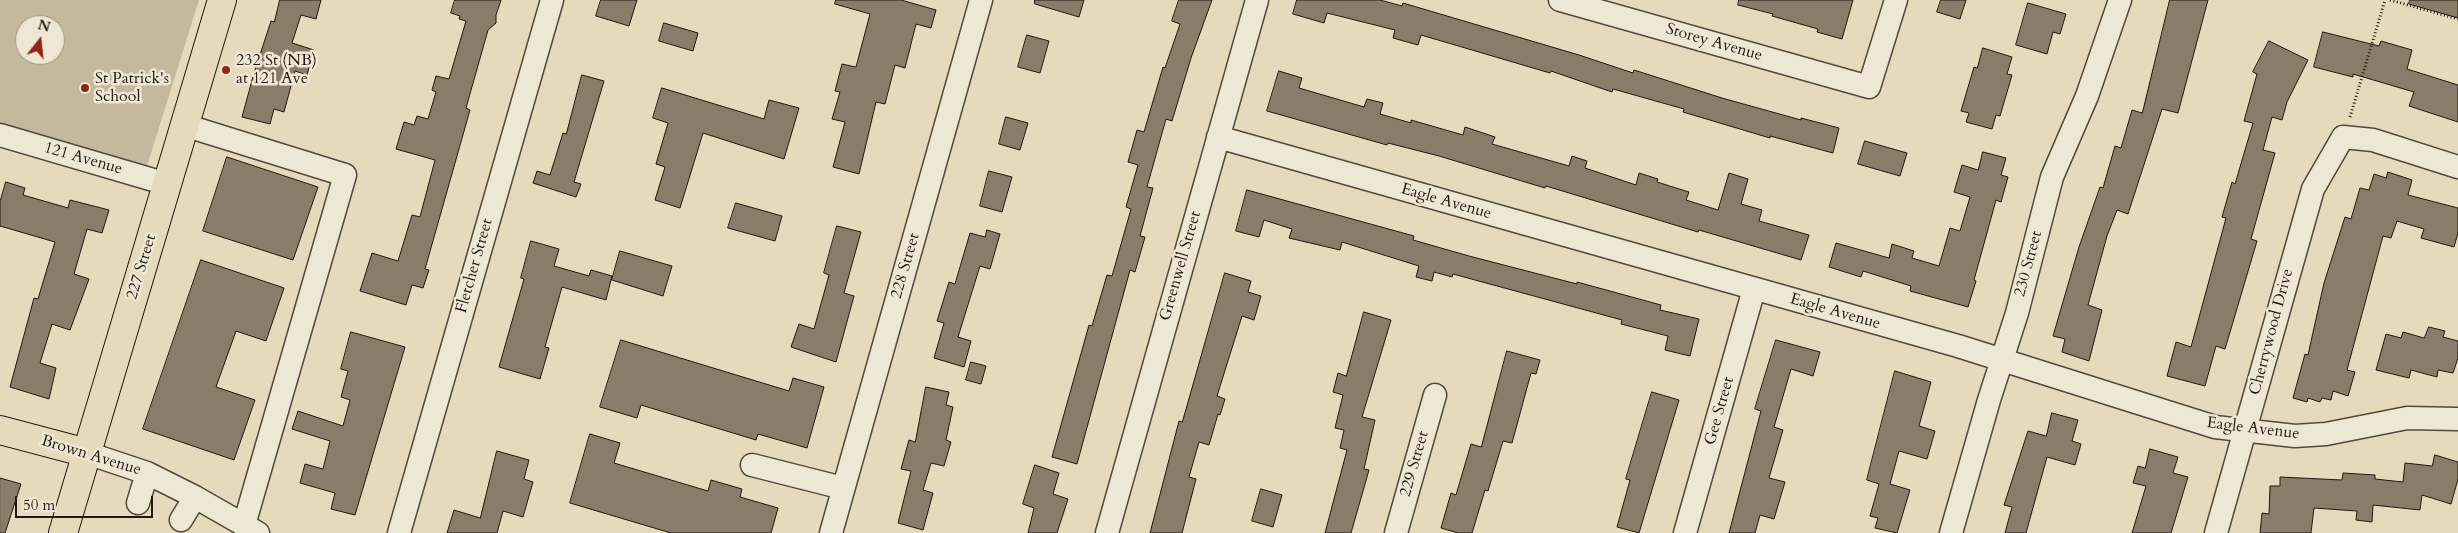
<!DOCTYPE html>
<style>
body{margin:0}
#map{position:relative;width:2458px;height:533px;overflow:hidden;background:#e5dabb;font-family:Cardo,serif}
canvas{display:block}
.north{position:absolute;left:15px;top:15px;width:50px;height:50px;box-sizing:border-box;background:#eee7d3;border:1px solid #9d9485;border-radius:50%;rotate:16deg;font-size:14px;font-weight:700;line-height:20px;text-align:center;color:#23180f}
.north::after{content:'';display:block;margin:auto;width:18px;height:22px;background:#8f2418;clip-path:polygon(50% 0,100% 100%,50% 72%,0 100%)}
.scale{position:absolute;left:15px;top:496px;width:138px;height:22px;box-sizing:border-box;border:2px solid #23180f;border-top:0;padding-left:6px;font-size:15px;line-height:18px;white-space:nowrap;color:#23180f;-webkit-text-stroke:4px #eee7d3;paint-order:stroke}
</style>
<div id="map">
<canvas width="2458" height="533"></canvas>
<div class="north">N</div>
<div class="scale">50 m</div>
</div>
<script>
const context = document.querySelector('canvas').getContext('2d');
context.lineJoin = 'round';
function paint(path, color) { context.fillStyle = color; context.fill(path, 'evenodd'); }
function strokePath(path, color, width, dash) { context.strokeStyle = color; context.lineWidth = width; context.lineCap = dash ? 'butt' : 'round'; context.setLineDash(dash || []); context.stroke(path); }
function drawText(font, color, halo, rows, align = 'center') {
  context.font = font + ' Cardo,serif'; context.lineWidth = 5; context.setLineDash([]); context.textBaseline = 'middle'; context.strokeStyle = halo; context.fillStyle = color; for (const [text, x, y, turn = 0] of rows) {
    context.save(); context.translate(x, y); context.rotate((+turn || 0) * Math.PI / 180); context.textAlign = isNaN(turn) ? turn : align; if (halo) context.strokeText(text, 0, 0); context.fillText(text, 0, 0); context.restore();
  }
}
const green = new Path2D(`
 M0 0H199L147 166 141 167 0 128ZM25 25H55V55H25Z`);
const building = new Path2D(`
 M280 0H321L316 19 301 15 292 43 314 50 307 75 295 71 284 112 274 109 270 124 242 117 254 73 271 21 274 22Z
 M455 0H501L496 15V23L488 30 466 108 470 110 425 269 429 270 423 288 412 285 406 305 360 291 372 253 398 261 412 215 420 217 435 160 396 149 404 122 414 125 417 116 428 119 436 92 432 90 436 76 449 79 466 21 459 19 460 16 451 13Z
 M601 0H637L629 26 596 16Z
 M836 0H901L936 10 931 28 916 24 905 68 895 65 885 104 876 102 859 174 833 167 845 122 832 119 840 92 835 91 842 64 856 67 870 14 835 4Z
 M1035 0H1084L1079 17 1035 4Z
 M1179 0H1212L1191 58 1172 121 1166 119 1147 187 1153 188 1140 236 1145 237 1135 272 1130 270 1077 464 1052 457 1089 325 1092 326 1107 275 1112 276 1131 209 1126 207 1138 165 1128 162 1137 130 1144 132 1163 67 1165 68 1180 24 1172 21Z
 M1297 0H1380L1402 6 1403 3 1579 55 1633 73 1634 70 1722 98 1801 120V118L1839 128 1833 153 1770 136V138L1683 112 1684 109 1613 89 1612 92 1551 71 1550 73 1421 35 1418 45 1393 38 1395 30 1327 13 1324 23 1293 14Z
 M1739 0H1853L1842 39 1817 32 1818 29 1772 16 1773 14 1738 5Z
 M1941 0H1966L1960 19 1937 12Z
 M2170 0H2208L2178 113 2162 109 2128 214 2117 210 2107 236 2088 305 2102 310 2089 361 2062 352 2065 339 2053 336 2079 247 2100 187 2103 188 2115 146 2121 148 2132 110 2142 113Z
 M2410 0H2458V18L2409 4Z
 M2028 3 2066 14 2060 34 2053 32 2047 54 2016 45Z
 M664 23 698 33 693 51 659 41Z
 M2323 32 2379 46 2381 41 2412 50 2407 69 2458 85V122L2409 106 2414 92 2353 74V77L2314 67Z
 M1027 35 1049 41 1040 73 1018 67Z
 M2269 41 2308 60 2287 102 2282 120 2272 117 2263 150 2275 153 2251 239 2257 241 2225 349 2216 346 2205 386 2167 376 2176 342 2191 347 2226 218 2222 217 2232 182 2235 184 2253 123 2244 121 2257 74 2253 72Z
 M1983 48 2012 57 2007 74 2012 75 2000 116 1996 115 1992 129 1966 122 1969 113 1961 111 1974 67 1977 68Z
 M1279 71 1302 78 1299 88 1364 107 1367 99 1383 103 1380 114 1411 123V120L1463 135 1465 127 1495 137 1492 144 1569 166 1572 156 1587 161 1585 168 1636 185 1639 173 1658 179 1657 182 1689 192 1686 200 1718 210 1729 173 1748 179 1741 204 1762 210 1759 221 1809 235 1801 260 1699 230 1698 232 1546 186 1545 188 1439 156 1388 143 1387 145 1267 111Z
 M582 75 604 81 574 182 581 184 576 197 533 183 537 171 550 175 563 133 566 134Z
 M662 88 764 119 769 100 799 108 784 159 703 133 680 208 655 200 665 167 656 164 668 123 653 118Z
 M1006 117 1028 123 1020 150 999 144Z
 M1865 141 1907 153 1900 176 1858 164Z
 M1983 152 2006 158 2001 175 2008 177 2001 202 1996 200 1974 280 1976 281 1968 307 1910 291 1911 286 1863 271 1861 277 1829 267 1836 243 1889 258 1892 244 1914 251 1912 258 1939 266 1950 228 1960 231 1970 197 1954 192 1962 165 1978 170Z
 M227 157 318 187 293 260 203 231Z
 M989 171 1012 177 1002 212 980 206Z
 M2388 172 2412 180 2408 195 2458 208V233L2454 247 2421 238 2424 229 2397 221 2391 238 2383 236 2347 370 2355 372 2348 396 2333 391 2331 400 2322 398 2320 402 2308 398 2307 402 2293 398 2305 354 2308 355 2324 283 2345 217 2351 219 2360 188 2369 190 2374 174 2386 178Z
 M6 182 25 188 23 195 68 208 70 200 109 210 102 233 87 229 74 274 89 279 70 330 52 324 40 363 56 368 49 399 10 387 34 298 38 299 55 242 0 226V202Z
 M1247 190 1414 236 1413 240 1469 256 1577 284V282L1661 305 1660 310 1699 319 1690 356 1665 350 1668 336 1621 324 1622 320 1453 274 1452 277 1434 272 1432 281 1416 277 1419 266 1342 242 1340 250 1289 238 1292 229 1264 220 1259 237 1236 231Z
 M736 203 782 216 775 241 728 228Z
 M837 226 861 232 844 293 854 296 836 362 791 347 799 324 814 329 829 275 824 273Z
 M987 230 1000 234 990 269 980 266 958 337 971 341 964 367 934 358 944 323 937 321 949 282 955 284 970 233 985 237Z
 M531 241 559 249 554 266 589 276 591 270 612 276 606 300 562 287 545 347 549 348 540 379 499 367 524 279 521 278Z
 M620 251 672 266 663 296 612 280Z
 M201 260 284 288 266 341 236 331 216 387 255 400 234 460 143 429Z
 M1225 273 1251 281 1248 292 1261 296 1254 320 1242 316 1217 396 1225 399 1220 415 1218 414 1209 445 1199 442 1189 477 1196 479 1182 533H1150L1179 421 1182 422Z
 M1364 312 1391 320 1362 417 1375 420 1364 469 1369 470 1351 533H1325L1347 450 1340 448 1344 430 1335 428 1343 395 1333 392 1338 373 1346 376Z
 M2429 327 2445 331 2443 337 2458 341V358L2453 373 2438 370 2437 377 2411 370 2409 378 2376 370 2386 334 2401 338 2403 332 2424 338Z
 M351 332 405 347 355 515 331 509 335 493 300 483 305 464 323 469 330 441 292 429 298 411 343 426 350 400 341 397 348 371 341 369Z
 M621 340 789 391 793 378 824 387 807 448 758 434 756 440 641 405 637 418 600 407Z
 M1776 340 1820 352 1813 376 1791 369 1774 427 1783 430 1769 478 1785 482 1774 519 1760 515 1755 533H1729L1761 411 1755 409Z
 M1507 351 1540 360 1536 374 1531 373 1512 443 1503 441 1488 491 1485 490 1472 533H1458L1441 528 1451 493 1456 495 1471 444 1481 447Z
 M971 362 986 366 981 384 966 380Z
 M1895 371 1931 382 1919 426 1935 431 1927 459 1899 451 1890 484 1910 490 1897 533 1875 528 1878 518 1870 516 1879 484 1867 480Z
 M926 387 949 392 946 405 953 407 946 440 951 442 944 466 931 463 923 490 933 493 923 530 898 523 911 471 901 469 909 440 915 442Z
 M1652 392 1679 400 1639 533 1617 527 1630 480 1626 479Z
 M2052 413 2078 420 2072 441 2081 444 2075 465 2047 457 2026 533H2005L2012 507 2004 505 2028 431 2046 436Z
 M590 434 620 443 614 463 708 491 711 480 742 489 740 497 778 508 771 533H671L570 503Z
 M2150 449 2178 457 2173 473 2188 477 2171 533H2132L2146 486 2133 483 2138 466 2145 468Z
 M497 451 529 460 524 479 533 482 523 517 503 511 497 533H447L454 510 480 518Z
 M2435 455 2458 462V479L2451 504 2422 495 2420 510 2373 505 2372 522 2356 520 2357 511 2314 508 2311 533H2260L2262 513 2269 514 2270 486H2280V477L2342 480 2343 473 2375 475V479L2403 482 2405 463 2432 466Z
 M1035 465 1059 473 1053 494 1068 499 1057 533H1028L1034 508 1023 504Z
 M0 478 21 484 5 533H0Z
 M1261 489 1282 495 1273 527 1252 521Z`);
const path = new Path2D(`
 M2390 0 2458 19
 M2350 117 2385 0`);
const minor = new Path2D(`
 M1560 0 1869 87 1896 0
 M184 125 345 175 244 525
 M0 135 167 184
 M1218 137 1958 346 2215 427 2295 436 2326 434 2407 418 2458 419
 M87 453 147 473 195 497 258 533
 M752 465 843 488
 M138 503 147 473
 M181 520 195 497
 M399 533 552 0
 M831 533 981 0
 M1107 533 1257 0
 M1396 533 1435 395
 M1685 533 1754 289
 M1951 533 1989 400 2017 313 2052 177 2087 96 2120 0
 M2216 533 2313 189 2343 137 2373 140 2458 167`);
const major = new Path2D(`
 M0 430 87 453
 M63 533 222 0`);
const markers = [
 [226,70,5,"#8f2418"],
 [85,88,5,"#8f2418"]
];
const streetNames = [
 ["Storey Avenue",1714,43,16],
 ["121 Avenue",83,159,16],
 ["Eagle Avenue",1446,202,16],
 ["230 Street",2029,264,-75],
 ["Fletcher Street",475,266,-74],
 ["228 Street",906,266,-74],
 ["Greenwell Street",1181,266,-74],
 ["227 Street",142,267,-73],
 ["Eagle Avenue",1835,312,16],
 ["Cherrywood Drive",2272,332,-75],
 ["Gee Street",1720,411,-74],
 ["Eagle Avenue",2253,429,7],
 ["Brown Avenue",91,456,17],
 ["229 Street",1415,464,-74]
];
const poiNames = [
 ["232 St (NB)",236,61],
 ["at 121 Ave",236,79],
 ["St Patrick's",95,79],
 ["School",95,97]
];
paint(green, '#c4b99e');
paint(building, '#887d68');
strokePath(building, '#23180f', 1);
strokePath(minor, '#54483a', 25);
strokePath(major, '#23180f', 30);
strokePath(path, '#23180f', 3, [1, 2.5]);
strokePath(minor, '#eee7d3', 22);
strokePath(major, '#e5dabb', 28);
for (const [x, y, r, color] of markers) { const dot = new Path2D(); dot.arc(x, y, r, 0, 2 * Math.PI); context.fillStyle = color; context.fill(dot); strokePath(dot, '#eee7d3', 2); }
drawText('16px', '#23180f', '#eee7d3', streetNames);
drawText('16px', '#23180f', '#eee7d3', poiNames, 'left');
</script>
